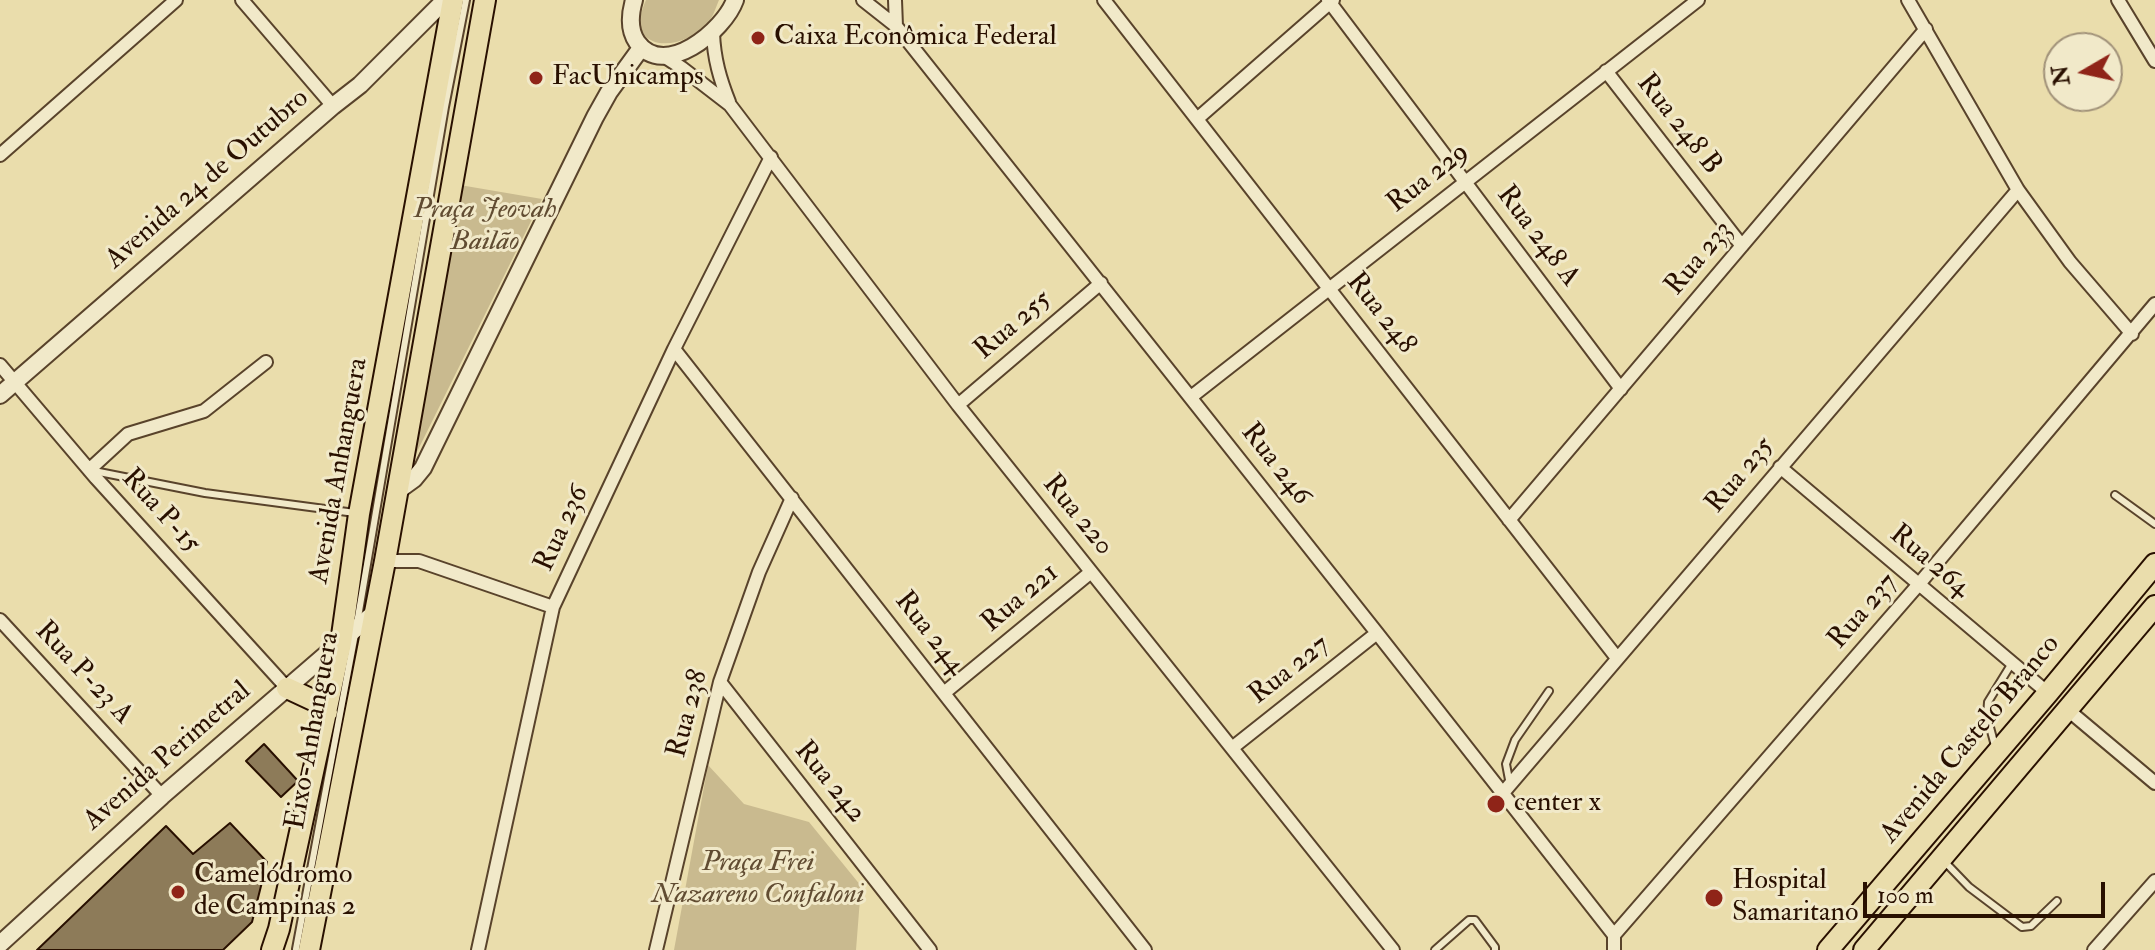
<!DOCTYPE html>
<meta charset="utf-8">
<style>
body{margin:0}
#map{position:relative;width:2155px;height:950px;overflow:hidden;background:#eaddac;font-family:"IM FELL Double Pica",serif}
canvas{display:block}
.north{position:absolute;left:2043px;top:32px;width:80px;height:80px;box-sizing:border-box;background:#f1e9c9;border:2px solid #a19279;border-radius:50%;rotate:261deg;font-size:22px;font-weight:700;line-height:32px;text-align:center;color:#291000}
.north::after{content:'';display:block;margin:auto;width:28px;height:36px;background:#8f2418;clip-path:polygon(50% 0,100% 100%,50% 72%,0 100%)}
.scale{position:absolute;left:1863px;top:882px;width:242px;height:36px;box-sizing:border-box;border:4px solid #291000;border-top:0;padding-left:10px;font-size:24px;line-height:28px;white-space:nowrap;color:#291000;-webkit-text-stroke:6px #f1e9c9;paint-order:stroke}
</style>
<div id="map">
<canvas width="2155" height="950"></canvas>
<div class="north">N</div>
<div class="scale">100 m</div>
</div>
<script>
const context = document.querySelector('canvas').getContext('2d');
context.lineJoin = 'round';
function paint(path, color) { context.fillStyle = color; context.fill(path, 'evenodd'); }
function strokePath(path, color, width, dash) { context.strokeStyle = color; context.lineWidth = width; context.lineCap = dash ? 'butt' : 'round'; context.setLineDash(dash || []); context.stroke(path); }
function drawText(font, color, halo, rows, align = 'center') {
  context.font = font + ' "IM FELL Double Pica",serif'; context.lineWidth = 6; context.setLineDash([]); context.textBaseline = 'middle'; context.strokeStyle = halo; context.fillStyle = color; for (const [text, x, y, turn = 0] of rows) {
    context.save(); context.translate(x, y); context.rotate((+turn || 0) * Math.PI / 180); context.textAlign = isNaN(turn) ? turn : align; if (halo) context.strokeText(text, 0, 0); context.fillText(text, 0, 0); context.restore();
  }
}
const green = new Path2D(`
 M646 0H719C716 7 713 17 708 23 681 54 622 52 646 0Z
 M454 184 542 199 411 464Z
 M708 765 744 804 809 822 861 886 856 950H674Z`);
const building = new Path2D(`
 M264 744 298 781 281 797 246 761Z
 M230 823 267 862 252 922 223 950H37L166 826 193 854Z`);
const service = new Path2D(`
 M94 471 205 493 355 513
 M2115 495 2155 524
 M357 623 445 107 466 0
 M1995 746 1987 716 1988 702 2012 663
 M1510 785 1506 764 1515 740 1549 691
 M1944 861 1969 887 2022 927 2031 926 2057 901
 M296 949 355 634
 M1435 950 1469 920H1475L1495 947V950`);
const minor = new Path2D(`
 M242 0 333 106
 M863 0 896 26 1377 633 1614 935
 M895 0 896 26
 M1104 0 1617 658
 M1328 0 1621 389
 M1908 0 2018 190 2070 262 2132 334
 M2118 0 2155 61
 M713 33C714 59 720 79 729 102
 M662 55 682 68 730 105 958 405 1393 950
 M1606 71 1742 246
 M1197 119 1333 0
 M0 155 176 0
 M674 349 1145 950
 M0 365 96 478 287 688
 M1191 397 1698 0
 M958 405 1101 283
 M1780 467 2048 693
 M89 470 128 434 204 411 266 362
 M1509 520 1926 29
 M385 561H419L553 607
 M0 620 162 796
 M720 682 930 950
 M944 693 1091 572
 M2068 710 2155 783
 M1232 748 1377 633
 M1502 794 2018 190
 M478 950 553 607 674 349 771 157
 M656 950 720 682 759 572 792 498
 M1614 950V935L1919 584 2155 304
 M2094 950 2155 881`);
const tertiary = new Path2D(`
 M634 0C630 14 628 29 637 42 664 80 724 31 735 0
 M0 395 333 106 360 85 445 0
 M396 492 414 479 423 468 595 117 609 92 641 48
 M0 944 162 796 374 613`);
const primary = new Path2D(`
 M287 688 317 702 327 712
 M272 950 279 929 341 643 359 514 453 0
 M309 950 385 561 485 0
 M1828 950 2048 693 2155 564
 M1864 950 2155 606`);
const markers = [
 [758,38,8,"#8f2418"],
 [536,78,8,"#8f2418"],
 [1496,804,10,"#8f2418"],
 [178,892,8,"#8f2418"],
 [1714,898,10,"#8f2418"]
];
const poiNames = [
 ["Caixa Econômica Federal",774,38],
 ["FacUnicamps",552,78],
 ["center x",1514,804],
 ["Camelódromo",194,876],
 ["de Campinas 2",194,908],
 ["Hospital",1732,882],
 ["Samaritano",1732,914]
];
const streetNames = [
 ["Rua 248 B",1678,125,52],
 ["Rua 229",1429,179,-38],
 ["Avenida 24 de Outubro",208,180,-41],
 ["Rua 248 A",1537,237,53],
 ["Rua 233",1700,259,-50],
 ["Rua 248",1380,314,52],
 ["Rua 255",1014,326,-40],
 ["Rua 246",1275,465,52],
 ["Avenida Anhanguera",340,471,-80],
 ["Rua 235",1741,476,-50],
 ["Rua P-15",160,512,48],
 ["Rua 220",1077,516,51],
 ["Rua 236",563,529,-65],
 ["Rua 264",1929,562,40],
 ["Rua 221",1021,599,-40],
 ["Rua 237",1864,612,-49],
 ["Rua 244",929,634,52],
 ["Rua 227",1290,671,-38],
 ["Rua P-23 A",83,674,47],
 ["Rua 238",689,714,-75],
 ["Eixo-Anhanguera",314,731,-80],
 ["Avenida Castelo Branco",1971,740,-50],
 ["Avenida Perimetral",168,757,-41],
 ["Rua 242",829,783,51]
];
const parkNames = [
 ["Praça Jeovah",485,211],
 ["Bailão",485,243],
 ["Praça Frei",758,864],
 ["Nazareno Confaloni",758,896]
];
paint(green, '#c9ba8f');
paint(building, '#8d7b59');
strokePath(building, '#291000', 2);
strokePath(service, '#59432b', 10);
strokePath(minor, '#59432b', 16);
strokePath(tertiary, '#59432b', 20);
strokePath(primary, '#291000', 24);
strokePath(service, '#f1e9c9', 6);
strokePath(minor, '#f1e9c9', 12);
strokePath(tertiary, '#f1e9c9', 16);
strokePath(primary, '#eaddac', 20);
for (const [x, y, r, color] of markers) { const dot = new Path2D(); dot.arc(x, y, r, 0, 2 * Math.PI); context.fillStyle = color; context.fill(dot); strokePath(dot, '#f1e9c9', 3); }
drawText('28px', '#291000', '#f1e9c9', poiNames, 'left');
drawText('28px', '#291000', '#f1e9c9', streetNames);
drawText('italic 28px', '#614c32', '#f1e9c9', parkNames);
</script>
